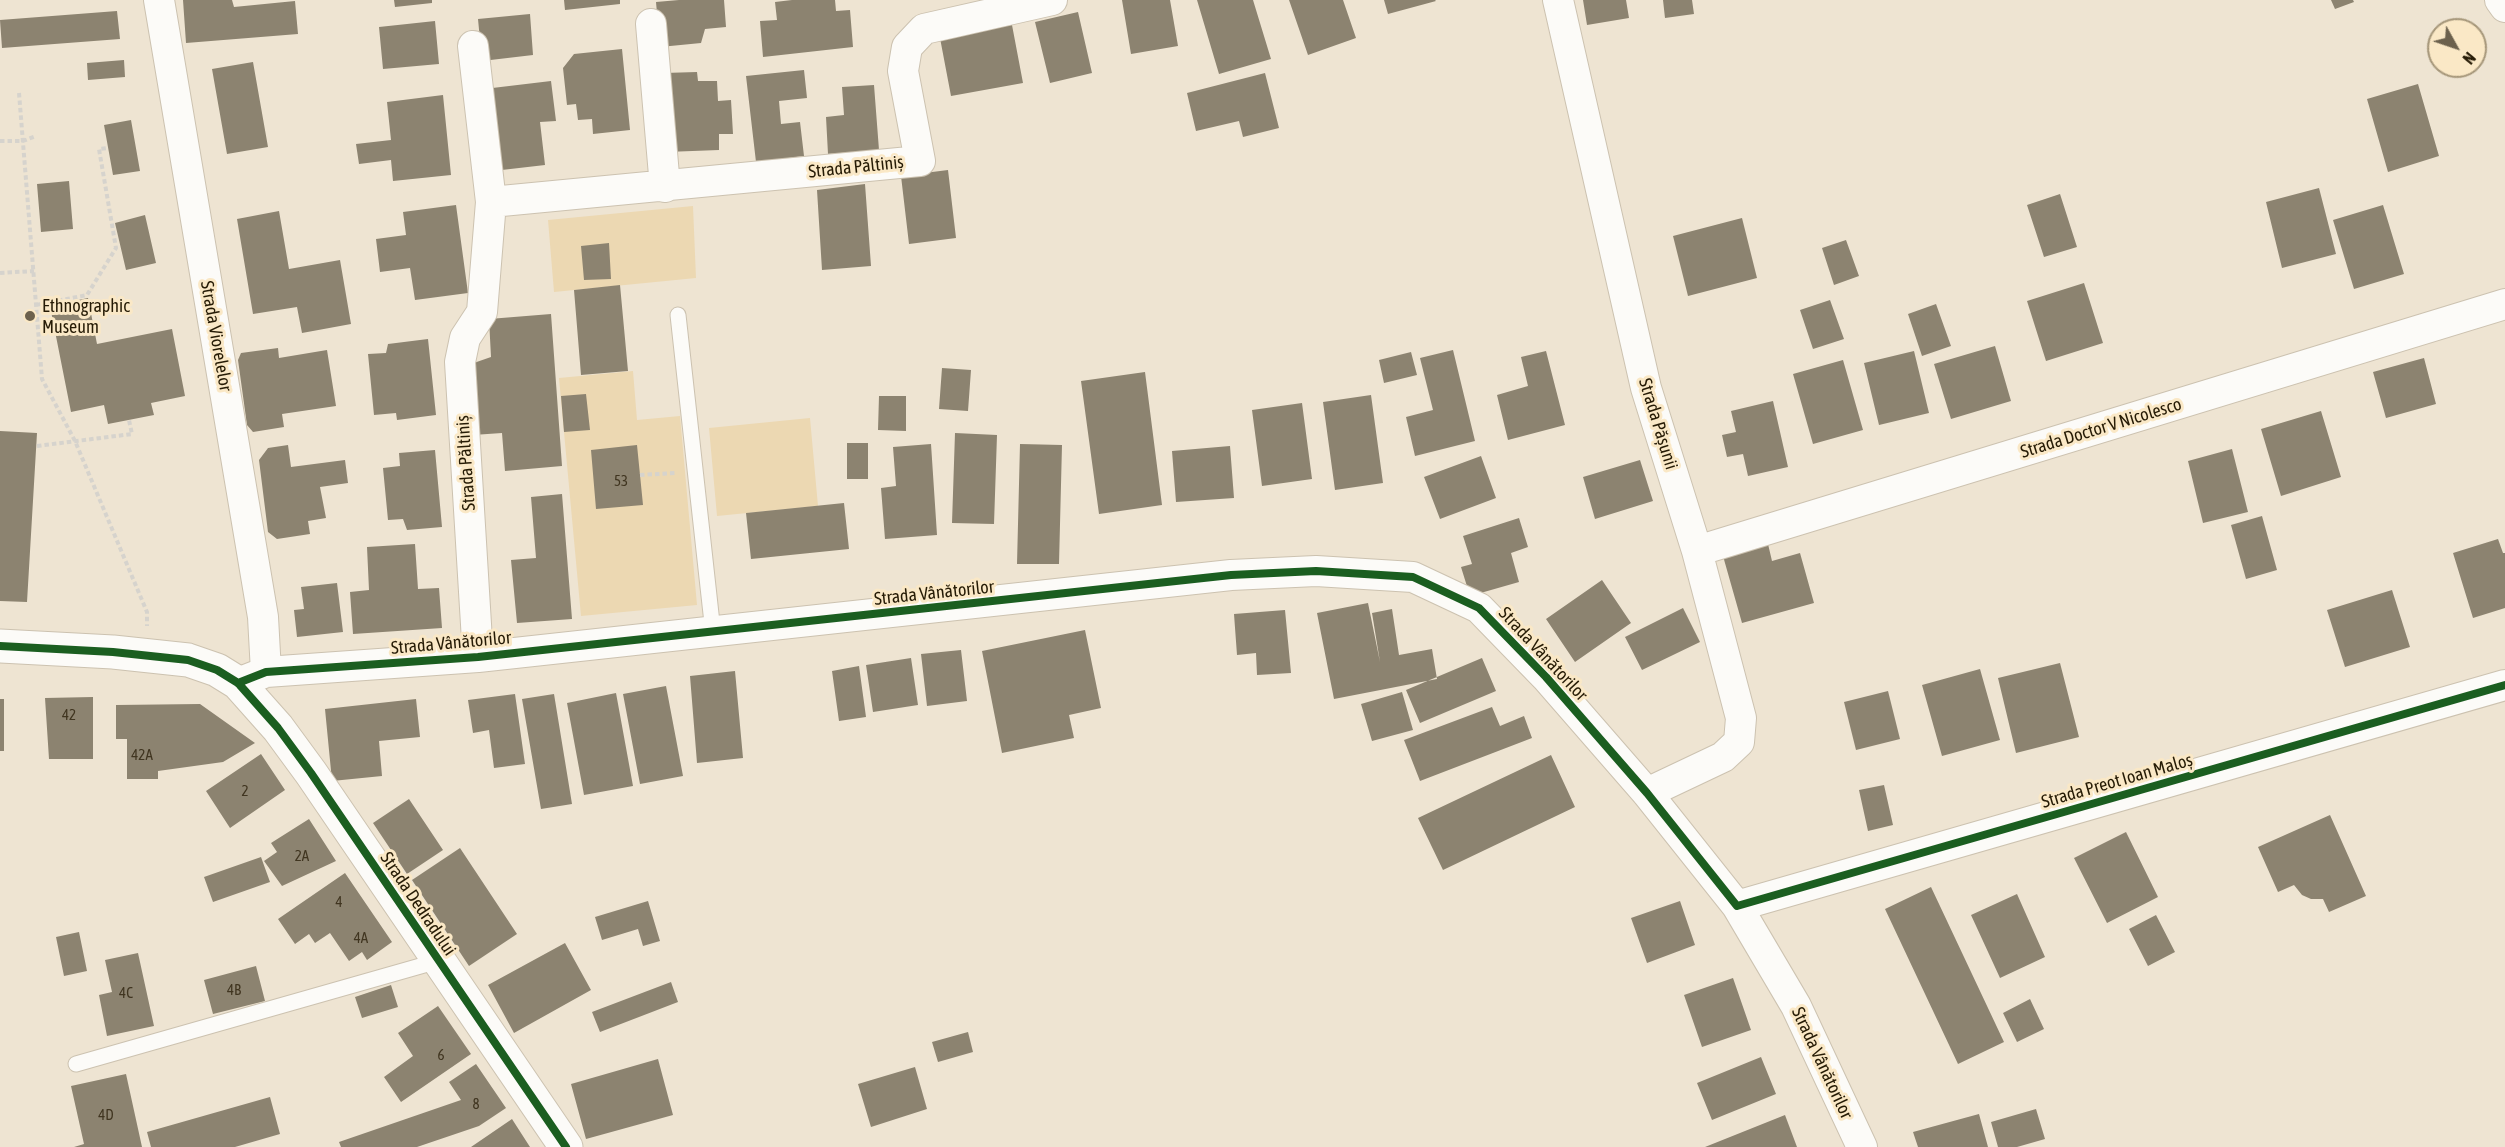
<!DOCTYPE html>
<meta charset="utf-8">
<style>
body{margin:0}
#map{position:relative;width:2505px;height:1147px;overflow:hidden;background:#eee4d2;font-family:"Asap Condensed",sans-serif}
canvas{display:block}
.north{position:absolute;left:2427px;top:18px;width:60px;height:60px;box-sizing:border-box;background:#fae8c6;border:2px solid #a59679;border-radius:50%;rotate:130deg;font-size:16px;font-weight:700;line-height:24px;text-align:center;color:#261b05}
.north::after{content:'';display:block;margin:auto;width:21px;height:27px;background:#6c614d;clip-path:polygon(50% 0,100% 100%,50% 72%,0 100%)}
</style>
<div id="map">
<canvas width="2505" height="1147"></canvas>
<div class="north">N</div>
</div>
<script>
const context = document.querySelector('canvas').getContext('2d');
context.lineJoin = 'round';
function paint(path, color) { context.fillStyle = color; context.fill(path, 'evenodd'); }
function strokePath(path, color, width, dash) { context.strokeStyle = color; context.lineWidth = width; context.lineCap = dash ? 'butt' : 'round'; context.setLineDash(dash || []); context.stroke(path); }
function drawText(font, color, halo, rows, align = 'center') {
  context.font = font + ' "Asap Condensed",sans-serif'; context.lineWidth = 6; context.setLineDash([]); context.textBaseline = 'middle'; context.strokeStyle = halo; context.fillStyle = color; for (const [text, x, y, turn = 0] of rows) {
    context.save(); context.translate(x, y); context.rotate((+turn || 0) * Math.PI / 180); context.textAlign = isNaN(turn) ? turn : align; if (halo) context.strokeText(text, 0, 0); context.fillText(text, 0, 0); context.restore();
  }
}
const green = new Path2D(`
 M693 206 696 278 554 292 548 220Z
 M633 371 637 420 680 416 697 605 581 616 559 378Z
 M810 418 818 506 717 516 709 428Z`);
const building = new Path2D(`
 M183 0H232L234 7 295 1 298 34 186 43Z
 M394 0H432V3L395 7Z
 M564 0H620V4L565 10Z
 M679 0H724L726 27 705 29 701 43 660 47 656 2Z
 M792 0H835L836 11 850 10 853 47 763 57 760 21 777 20 775 2Z
 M1122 0H1170L1178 46 1131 54Z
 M1197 0H1253L1271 59 1219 74Z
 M1289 0H1343L1356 38 1308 55Z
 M1384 0H1435L1436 1 1388 14Z
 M1583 0H1626L1629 18 1587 25Z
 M1663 0H1692L1694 14 1665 18Z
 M2331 0H2353L2354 2 2335 9Z
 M117 11 120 39 2 48 0 20Z
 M1078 12 1092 73 1050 83 1035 22Z
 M530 14 533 55 482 61 478 19Z
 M435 21 439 64 383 69 379 27Z
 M1012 25 1023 83 951 96 940 38Z
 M622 49 630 130 593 134 592 119 578 120 576 104 567 105 563 68 574 54Z
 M124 60 125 77 88 80 87 63Z
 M253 62 268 147 227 154 212 69Z
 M804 70 807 98 779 101 781 124 800 122 804 156 756 162 746 76Z
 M697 72 698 81H717L718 101 731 100 733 134H719V150L666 152 664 73Z
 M1265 73 1279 128 1243 137 1239 121 1196 131 1187 93Z
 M551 81 556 121 540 122 545 165 493 171 484 89Z
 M2418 84 2439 156 2388 172 2367 99Z
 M874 85 879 150 828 154 826 117 844 115 842 87Z
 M443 95 451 175 393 181 391 160 359 164 356 144 391 140 387 102Z
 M131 120 140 171 113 175 104 125Z
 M948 170 956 238 909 244 901 176Z
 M69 181 73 229 41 232 37 184Z
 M865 184 871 266 822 270 817 190Z
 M2319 188 2336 254 2282 268 2266 202Z
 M2060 194 2077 247 2044 257 2027 205Z
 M456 205 468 293 415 300 410 268 380 272 376 239 406 235 403 212Z
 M2383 205 2404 274 2354 289 2333 220Z
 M279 211 289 269 340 260 351 324 302 333 297 307 253 314 237 219Z
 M145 215 156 263 126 270 115 223Z
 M1742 218 1757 278 1688 296 1673 236Z
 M1846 240 1859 276 1834 285 1822 248Z
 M609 243 611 279 584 280 581 246Z
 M2084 283 2103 343 2046 361 2027 301Z
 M620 285 628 371 581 375 574 290Z
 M88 298 97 344 172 329 185 396 151 403 154 415 108 424 104 405 71 412 50 306Z
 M1830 300 1844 339 1813 349 1800 310Z
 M1936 304 1951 346 1922 356 1908 314Z
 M551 314 562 466 505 471 502 433 473 435 468 365 491 357 489 319Z
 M428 339 436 415 397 420 396 413 374 415 368 354 386 353 388 344Z
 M1995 346 2011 401 1951 419 1934 364Z
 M278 348 279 358 327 350 336 406 282 414 284 427 253 432 247 425 238 360 241 353Z
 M1453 350 1475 441 1415 456 1406 417 1433 410 1420 358Z
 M1546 351 1565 425 1508 440 1497 395 1528 386 1521 357Z
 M1914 351 1929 413 1879 425 1864 363Z
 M1411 352 1417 375 1384 383 1379 360Z
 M2424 358 2436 404 2386 418 2373 372Z
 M1843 360 1863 430 1813 444 1793 374Z
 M942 368 971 370 968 411 939 409Z
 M1145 372 1162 505 1099 514 1081 381Z
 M586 394 590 430 564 432 561 396Z
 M1371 395 1383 483 1335 490 1323 402Z
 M879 396H906V431L878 430Z
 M1773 401 1788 467 1748 476 1743 454 1727 457 1722 435 1736 432 1731 411Z
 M1302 403 1312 479 1262 486 1252 410Z
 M2321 411 2341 477 2281 496 2261 429Z
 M0 431 37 433 27 602 0 601Z
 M955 433 997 435 994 524 952 523Z
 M847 443H868V479H847Z
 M931 444 937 535 885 539 881 488 896 486 893 447Z
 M1020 444 1062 445 1059 564H1017Z
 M288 445 291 467 345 460 348 483 320 487 326 518 308 521 310 534 277 539 268 532 259 460 268 448Z
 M637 445 643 505 596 509 591 450Z
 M1230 446 1234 498 1176 502 1172 451Z
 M2232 449 2248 512 2203 523 2188 461Z
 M435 450 442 527 407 530 403 519 388 520 383 468 400 466 399 453Z
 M1481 456 1496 498 1440 519 1424 477Z
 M1640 460 1653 501 1595 519 1583 477Z
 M562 494 572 619 517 623 511 560 536 558 531 497Z
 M844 503 849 549 751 559 746 513Z
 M2262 516 2277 570 2246 579 2231 525Z
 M1519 518 1528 547 1511 553 1519 582 1470 596 1461 567 1472 564 1463 536Z
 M2498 539 2503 553H2505V608L2473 618 2453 553Z
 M415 544 418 589 439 588 442 628 353 634 350 592 369 590 367 547Z
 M1768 544 1772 561 1800 553 1814 603 1742 623 1723 556Z
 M1602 580 1631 623 1575 662 1546 619Z
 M337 583 343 632 297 637 294 610 304 609 301 587Z
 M2392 590 2410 647 2345 667 2327 610Z
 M1368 603 1380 662 1372 613 1392 609 1399 655 1432 649 1437 679 1334 699 1317 613Z
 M1683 608 1700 642 1642 670 1625 637Z
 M1285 610 1291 673 1257 675 1256 653 1237 655 1234 614Z
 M1085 630 1101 708 1069 715 1074 738 1002 753 982 651Z
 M961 650 967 701 927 706 921 654Z
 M911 658 918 705 873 712 866 665Z
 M1482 658 1496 691 1420 723 1406 690Z
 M2060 663 2079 737 2016 753 1998 678Z
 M859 666 866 717 839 721 832 671Z
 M1980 669 2000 740 1942 756 1922 685Z
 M735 671 743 758 697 763 690 676Z
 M666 686 683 776 640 784 623 694Z
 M1888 691 1900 739 1856 750 1844 702Z
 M1402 692 1413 730 1372 741 1361 704Z
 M616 693 633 786 584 795 567 703Z
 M515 694 525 764 494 768 489 730 473 733 468 700Z
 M554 694 572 804 541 809 522 699Z
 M93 697V759H49L45 698Z
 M0 699H4V751H0Z
 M416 699 420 737 379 741 382 776 332 781 325 709Z
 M200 704 255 743 223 762 158 771V779H127V739H116V705Z
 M1492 707 1500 726 1524 716 1532 738 1420 781 1404 740Z
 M261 754 285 790 230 828 206 791Z
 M1551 755 1575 807 1443 870 1418 818Z
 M1884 785 1893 825 1868 831 1859 790Z
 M409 799 443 850 407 874 373 823Z
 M2330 815 2366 896 2329 912 2323 899H2311L2302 895 2294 885 2278 892 2258 847Z
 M309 819 336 861 282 886 264 861 277 852 271 843Z
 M2126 832 2158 897 2107 923 2074 858Z
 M460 848 517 934 469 966 412 880Z
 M261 857 270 882 213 902 204 877Z
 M345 873 392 942 367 960 362 952 349 961 330 933 315 943 309 934 295 944 278 919Z
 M1931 887 2004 1042 1958 1064 1885 909Z
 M2017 894 2045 957 2000 978 1971 915Z
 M648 901 660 941 643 946 638 929 602 940 595 917Z
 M1680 901 1695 945 1647 963 1631 918Z
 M2156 915 2175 952 2148 966 2129 929Z
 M79 932 87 971 64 976 56 937Z
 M565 943 591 990 514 1033 488 985Z
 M138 953 154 1026 107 1036 99 995 112 992 105 960Z
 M256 966 265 1001 213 1014 204 980Z
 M1733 978 1751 1030 1702 1047 1684 995Z
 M671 982 678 1002 600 1032 592 1012Z
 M391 985 398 1007 362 1018 355 997Z
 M2030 999 2044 1029 2017 1042 2003 1013Z
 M438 1006 471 1054 401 1102 384 1077 413 1056 398 1033Z
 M968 1032 973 1052 938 1062 932 1042Z
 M1761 1057 1776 1094 1712 1120 1697 1083Z
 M658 1059 673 1115 586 1139 571 1084Z
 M476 1064 506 1108 479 1126 417 1147H341L339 1142 461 1100 449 1082Z
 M915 1067 927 1109 871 1127 858 1084Z
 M126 1074 142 1147H74L84 1144 71 1086Z
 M270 1097 280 1134 235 1147H151L147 1132Z
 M2036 1109 2045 1139 2017 1147H1998L1991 1122Z
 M1979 1114 1988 1147H1918L1913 1132Z
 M1785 1115 1797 1147H1705Z
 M512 1119 530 1147H471Z`);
const path = new Path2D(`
 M19 93 42 379 75 441 147 612V626
 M0 141H23L36 136
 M0 273 34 271
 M36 305 87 295 116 248 99 149 108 148
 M37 446 132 434 129 420
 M640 475 675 473`);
const lane = new Path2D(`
 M678 315 713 632
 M76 1064 438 961`);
const street = new Path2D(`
 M159 0 263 617 266 672
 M1558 0 1646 388 1697 551 1741 718 1739 742 1723 757 1647 793
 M2500 0 2505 7
 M651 24 665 187
 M473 46 491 202
 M1697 551 2505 304
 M478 657 460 362 465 338 482 312 491 202 920 161 903 71 907 47 924 29 1052 0
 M238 683 266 672 478 657 1231 575 1316 571 1413 577 1479 608 1546 677 1647 793 1737 906 1796 1006 1862 1147
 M1737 906 2505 685`);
const secondary = new Path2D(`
 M0 646 113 652 188 660 217 670 238 683 278 728 311 773 566 1147`);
const cycleway = new Path2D(`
 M0 646 113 652 188 660 217 670 238 683 278 728 311 773 566 1147
 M238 683 266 672 478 657 1231 575 1316 571 1413 577 1479 608 1546 677 1647 793 1737 906 2505 685`);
const markers = [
 [30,316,6,"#6c614d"]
];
const numberNames = [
 ["53",621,481],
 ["42",69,715],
 ["42A",142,755],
 ["2",245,791],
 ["2A",302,856],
 ["4",339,902],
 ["4A",361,938],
 ["4B",234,990],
 ["4C",126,993],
 ["6",441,1055],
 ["8",476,1104],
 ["4D",106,1115]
];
const streetNames = [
 ["Strada Păltiniș",856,167,-6],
 ["Strada Viorelelor",216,336,80],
 ["Strada Pășunii",1658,424,73],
 ["Strada Doctor V Nicolesco",2101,428,-17],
 ["Strada Păltiniș",466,463,-94],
 ["Strada Vânătorilor",934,593,-6],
 ["Strada Vânătorilor",451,643,-5],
 ["Strada Vânătorilor",1543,654,47],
 ["Strada Preot Ioan Maloș",2117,781,-16],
 ["Strada Dedradului",418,904,56],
 ["Strada Vânătorilor",1822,1063,65]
];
const poiNames = [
 ["Ethnographic",42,306],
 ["Museum",42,327]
];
paint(green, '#ecd8b2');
paint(building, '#8c8370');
strokePath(lane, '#ccc2b0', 17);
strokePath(street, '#ccc2b0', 32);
strokePath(secondary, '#ccc2b0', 35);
strokePath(path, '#d6d3cd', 4, [4.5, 3]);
strokePath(lane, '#fcfbf8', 15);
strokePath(street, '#fcfbf8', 30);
strokePath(secondary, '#fcfbf8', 33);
strokePath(cycleway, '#1b5e20', 8);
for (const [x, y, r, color] of markers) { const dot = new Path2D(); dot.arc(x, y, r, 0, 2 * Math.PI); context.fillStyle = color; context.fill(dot); strokePath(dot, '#fae8c6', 2); }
drawText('15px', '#403520', null, numberNames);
drawText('18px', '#261b05', '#fae8c6', streetNames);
drawText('18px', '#261b05', '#fae8c6', poiNames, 'left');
</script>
